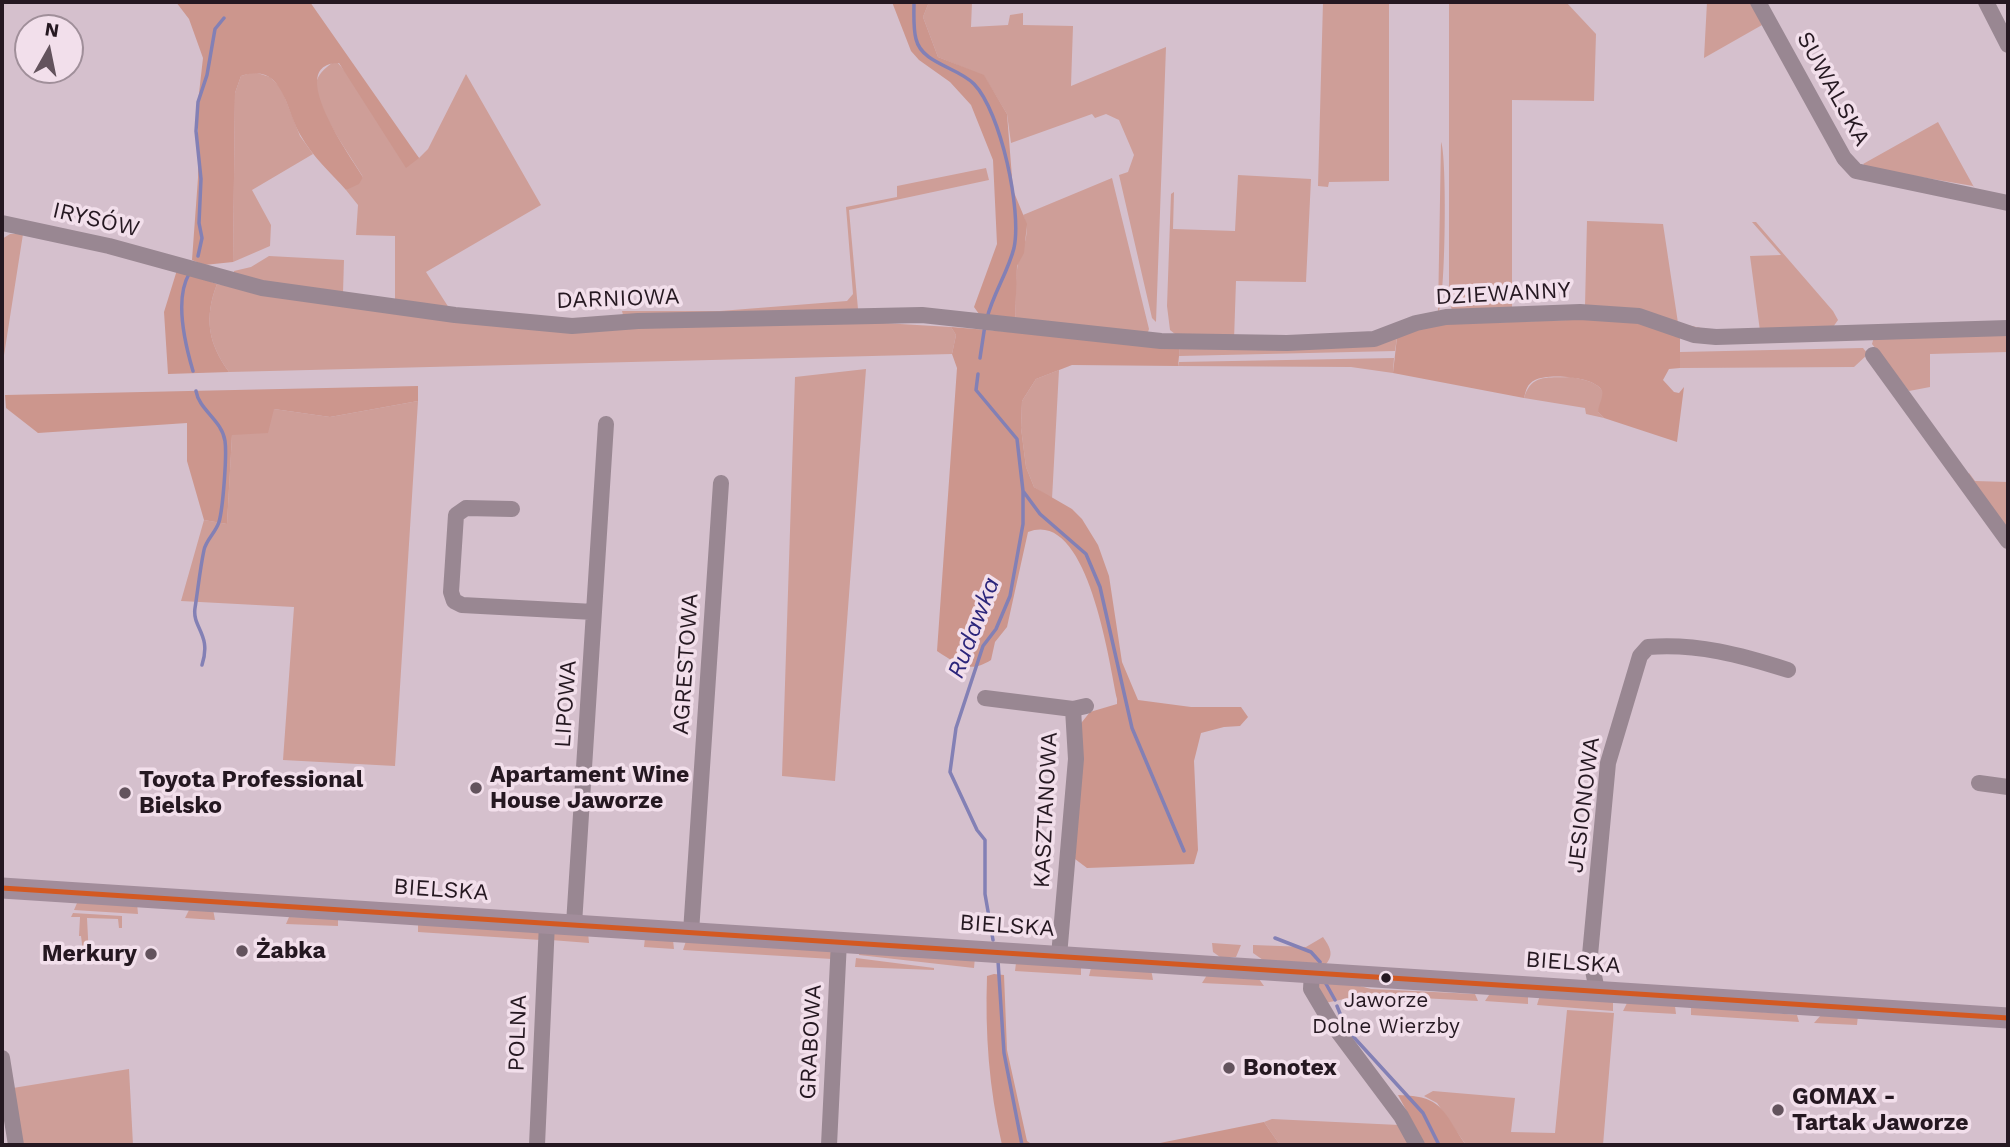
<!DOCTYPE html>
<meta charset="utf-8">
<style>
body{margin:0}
#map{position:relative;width:2010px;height:1147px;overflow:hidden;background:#d5c0cd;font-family:"Work Sans",sans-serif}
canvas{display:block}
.frame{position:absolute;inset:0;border:4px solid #251821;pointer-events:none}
.north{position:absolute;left:14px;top:14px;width:70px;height:70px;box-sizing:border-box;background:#f2dfeb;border:2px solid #a08f9a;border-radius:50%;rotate:9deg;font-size:19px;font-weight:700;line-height:28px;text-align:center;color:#251821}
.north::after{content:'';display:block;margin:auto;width:24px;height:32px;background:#63535d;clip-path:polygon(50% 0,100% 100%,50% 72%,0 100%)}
</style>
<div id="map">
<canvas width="2010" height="1147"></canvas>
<div class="frame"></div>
<div class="north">N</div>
</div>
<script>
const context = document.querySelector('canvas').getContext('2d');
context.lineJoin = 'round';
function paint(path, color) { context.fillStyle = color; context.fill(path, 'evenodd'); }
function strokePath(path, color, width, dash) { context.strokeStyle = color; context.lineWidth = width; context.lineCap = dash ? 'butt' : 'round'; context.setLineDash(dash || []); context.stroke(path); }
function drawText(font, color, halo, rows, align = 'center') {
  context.font = font + ' "Work Sans",sans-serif'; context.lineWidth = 7; context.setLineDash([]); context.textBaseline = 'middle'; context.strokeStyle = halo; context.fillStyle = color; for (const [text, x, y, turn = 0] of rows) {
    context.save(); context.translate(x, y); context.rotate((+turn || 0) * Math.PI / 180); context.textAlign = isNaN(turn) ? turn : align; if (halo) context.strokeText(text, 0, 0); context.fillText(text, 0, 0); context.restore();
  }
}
const green = new Path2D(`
 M929 2H972L971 27 1008 25 1010 15 1023 13V25L1073 26 1071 86 1166 47 1156 322 1152 318 1119 175 1128 172 1134 155 1119 120 1106 114 1095 118 1092 114 1011 143 1007 114 984 76 938 57 923 17Z
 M1323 2H1389V181L1329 182 1328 187 1318 186Z
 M1449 2H1566L1596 34 1594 101 1512 100V310L1453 313 1449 301Z
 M1707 2H1751L1762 25 1704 58Z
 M332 63H338L419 158 428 149 466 74 541 205 426 272 449 308 395 300V236L356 235 358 205 346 190 363 177C351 156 315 108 316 84 317 75 325 68 332 63Z
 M254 72 270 77 281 88 300 136 313 154 252 190 271 225 270 246 233 262 235 93 241 76Z
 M1938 122 1975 189 1973 186 1868 168 1863 164Z
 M1441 142C1447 154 1446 301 1438 314Z
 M986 168 989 180 849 210 858 309 623 315 622 311H720L847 301 853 294 846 207 897 197V186Z
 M1238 175 1311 179 1306 282 1236 281 1234 340 1175 334 1170 330 1167 306 1171 194 1174 192 1173 229 1235 231Z
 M1112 178 1149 329 1147 335 1015 322C1016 304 1015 287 1017 270 1019 250 1033 238 1023 215Z
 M1587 221 1663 224 1678 323 1724 333 1585 306Z
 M1752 222H1756L1833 311 1838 320 1833 327 1760 331 1750 256 1781 255Z
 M10 234H23L2 368V239Z
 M269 256 344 260 343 293 234 277V271L251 267Z
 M217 284 452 318 866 322 951 327 956 335 952 354 229 372C208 343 204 318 217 284Z
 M2008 332V352L1930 354V387L1909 391 1872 344 1874 337Z
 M1397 337 1395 351 1179 356 1180 346Z
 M1863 348 1868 354 1854 367 1680 368V352Z
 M1394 358 1393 373 1351 367 1178 366 1179 362Z
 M866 369 835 781 782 776 795 377Z
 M1059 370 1052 499 1034 487 1026 467 1021 428 1022 401 1036 379Z
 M1571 377C1584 380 1598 381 1604 394L1598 412 1604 418 1586 414 1585 408 1524 398C1531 373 1549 378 1571 377Z
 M418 401 395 766 283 760 294 607 181 601 204 520 227 524 232 435 274 409 330 417Z
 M1969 473 1975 481 2008 482V533L1968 478Z
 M77 903H137L138 914 74 910Z
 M213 909 215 920 185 918 189 910Z
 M73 913 122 916V928H119L118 919 87 918 89 957H81L78 953 83 952 81 936H79L80 917H71Z
 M289 917 338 918V926L286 924Z
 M418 924 540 931 541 940 418 932Z
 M555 930 588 932 589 943 551 940Z
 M1323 937C1329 946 1335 954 1326 964L1263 960 1253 953V945L1306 947Z
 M645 938 673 940 674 949 644 947Z
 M687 938 830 948 832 959 683 950Z
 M1212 943 1241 945 1236 957H1220L1213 952Z
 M859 952 975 957 974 968 859 955Z
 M856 958 934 968V970L855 967Z
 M1016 963 1081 968V975L1015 971Z
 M1091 968 1151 969 1153 980 1089 976Z
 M1207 975 1259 979 1264 986 1202 983Z
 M1317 982 1349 983 1371 989 1475 994 1478 1001 1364 995 1325 1003Z
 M1491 992 1528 995V1004L1485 1001Z
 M1540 995 1613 1002V1011L1537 1005Z
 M1628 1001 1675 1006 1676 1014 1623 1011Z
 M1691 1006 1797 1015 1799 1022 1691 1015Z
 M1567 1010 1614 1013 1603 1145H1466L1437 1103 1424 1096 1433 1091 1515 1098 1511 1132 1555 1133Z
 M1821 1015H1858L1857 1025 1814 1023Z
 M129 1069 133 1145H22L13 1088Z
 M1272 1119 1399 1125 1410 1145H1280L1264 1122Z`);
const forest = new Path2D(`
 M176 2H310L419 158 406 168 339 63C282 63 353 160 363 177L359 184 346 190C331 173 312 156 301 136 285 110 284 61 241 76L235 93 233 262 204 265 192 260 198 178V102L203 58 189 19Z
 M892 2H929L923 17 938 57 984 75 1007 114 1013 190 1027 224 1024 253 1017 266 1015 322 979 314 974 307 997 244 993 160 971 105 950 82 919 60 911 51Z
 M177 270 217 284C204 318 208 343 229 372L168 374 164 312Z
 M1626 318 1680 335V368L1669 369 1663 380 1674 392 1679 393 1684 387 1677 442 1604 418 1598 412C1598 406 1604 396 1602 391 1596 376 1547 373 1535 380 1527 384 1526 390 1524 398L1393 373 1397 337 1423 325Z
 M951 327 1180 346 1178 366 1072 365 1036 379 1022 401 1021 428 1026 467 1034 487 1072 509 1082 519 1098 545 1109 576 1122 662 1138 700 1191 707H1241L1248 717 1240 726 1224 727 1201 733 1194 761 1198 850 1194 864 1087 868 1075 859 1078 727 1090 712 1117 704V699C1109 662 1088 508 1028 532L1007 627 995 642 991 660C969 674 957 664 937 651L957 368 952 354 956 335Z
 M418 386V401L330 417 274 409 268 433 232 435 227 524 204 520 187 461V423L38 433 6 408 5 395Z
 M994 974 1004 975 1007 1050 1027 1141 1033 1145H1002C989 1088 985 1034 987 976Z
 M1398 1095C1443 1096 1442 1110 1466 1145H1425Z
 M1264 1122 1280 1145H1150Z`);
const stream = new Path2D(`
 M914 2C914 13 913 28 916 39 922 64 958 67 974 84 1001 112 1022 211 1014 248 1008 272 993 294 987 318
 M198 256 202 238 199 223 201 179 196 131 198 102 207 75 215 29 224 18
 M189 274C174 300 185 344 193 371
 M980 358 985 325
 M978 374 976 390 1017 439 1023 491V524L1010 596 996 629 983 646 956 728 950 772 977 830 985 840V894L993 940
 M196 391C199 410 222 420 225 441 227 455 223 508 219 522 216 532 206 540 204 550 200 569 198 589 195 608 192 628 212 634 202 665
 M1023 491 1040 514 1086 554 1100 587 1132 728 1184 851
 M1275 938 1311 952 1320 962
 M998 961 1004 1053 1022 1145
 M1325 982 1335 1000
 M1337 1006 1341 1016
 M1349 1032 1423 1113 1439 1145`);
const street = new Path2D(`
 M1758 2 1844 158 1856 171 2008 203
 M1986 2 2008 45
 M2 223 109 246 262 288 455 315 572 326 638 321 922 315 1161 341 1287 343 1374 339 1416 323 1446 317 1580 312 1639 316 1694 335 1716 337 2008 328
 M1873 355 2008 541
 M512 509 466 508 456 515 451 592 454 601 462 605 594 612
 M985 698 1073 709 1086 706
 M1979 783 2008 787
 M574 924 606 424
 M691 932 721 483
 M1059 956 1076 759 1073 709
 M1312 972 1311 989 1330 1021 1401 1116 1417 1145
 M1597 991 1590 955 1608 763 1640 656 1648 647C1697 643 1741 655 1788 670
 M2 1058 16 1145
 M537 1145 547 923
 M829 1145 839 941`);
const secondary = new Path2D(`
 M2 888 2008 1018`);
const bus1 = new Path2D(`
 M2 888 2008 1018`);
const markers = [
 [476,788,7,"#63535d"],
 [125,793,7,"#63535d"],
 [242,951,7,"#63535d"],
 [151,954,7,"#63535d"],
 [1386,978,6,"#251821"],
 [1229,1068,7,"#63535d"],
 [1778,1110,7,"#63535d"]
];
const busNames = [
 ["Jaworze",1386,1001],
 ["Dolne Wierzby",1386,1027]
];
const streetNames = [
 ["SUWALSKA",1833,89,61],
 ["IRYSÓW",96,220,13],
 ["DZIEWANNY",1503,294,-3],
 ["DARNIOWA",618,299,-2],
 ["AGRESTOWA",686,664,-86],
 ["LIPOWA",566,704,-86],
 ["JESIONOWA",1584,805,-83],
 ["KASZTANOWA",1046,810,-87],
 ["BIELSKA",441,890,4],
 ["BIELSKA",1007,926,4],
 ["BIELSKA",1573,963,4],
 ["POLNA",518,1033,-88],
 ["GRABOWA",811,1042,-87]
];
const poiNames = [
 ["Apartament Wine",490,775],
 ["House Jaworze",490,801],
 ["Toyota Professional",139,780],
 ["Bielsko",139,806],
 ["Żabka",256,951],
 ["Merkury",137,954,"right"],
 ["Bonotex",1243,1068],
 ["GOMAX -",1792,1097],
 ["Tartak Jaworze",1792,1123]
];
const waterNames = [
 ["Rudawka",974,628,-69]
];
paint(green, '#ce9e98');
paint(forest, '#cc968d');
strokePath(stream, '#8380b5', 3.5);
strokePath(street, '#998792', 16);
strokePath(secondary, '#a28d9b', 21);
strokePath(bus1, '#d35922', 5);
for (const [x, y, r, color] of markers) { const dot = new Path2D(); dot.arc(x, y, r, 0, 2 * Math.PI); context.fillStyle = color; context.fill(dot); strokePath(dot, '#f2dfeb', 2.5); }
drawText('21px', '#251821', '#f2dfeb', busNames);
drawText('23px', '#251821', '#f2dfeb', streetNames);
drawText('bold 23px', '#251821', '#f2dfeb', poiNames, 'left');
drawText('italic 24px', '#2b257b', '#f2dfeb', waterNames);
</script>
